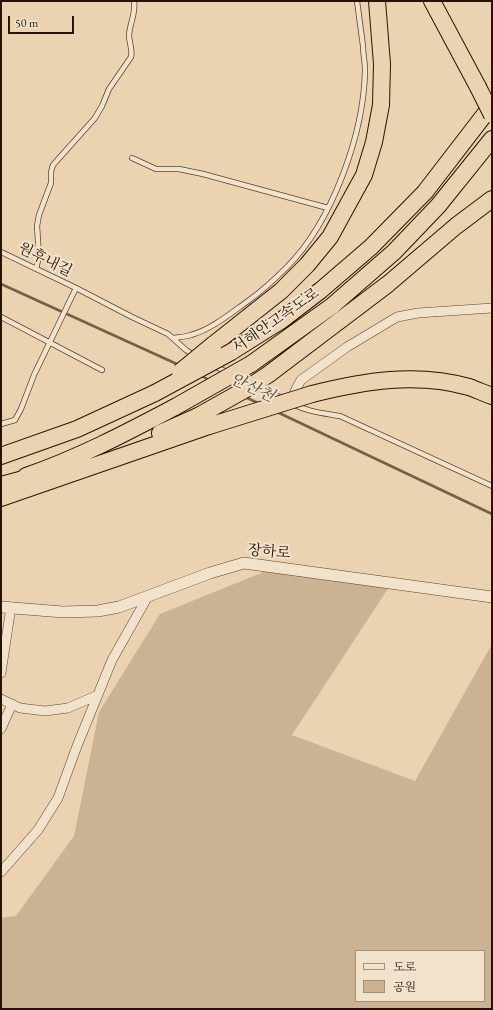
<!DOCTYPE html>
<meta charset="utf-8">
<style>
body{margin:0}
#map{position:relative;width:493px;height:1010px;overflow:hidden;background:#ebd2b0;font-family:"EB Garamond","Noto Serif KR",serif}
canvas{display:block}
.frame{position:absolute;inset:0;border:2px solid #271404;pointer-events:none}
.legend{position:absolute;left:355px;top:950px;width:130px;height:52px;box-sizing:border-box;background:#f2e2cc;border:1px solid #a1907c;margin:0;padding:5px 7px;list-style:none;font-size:12px;color:#271404}
.legend li{display:flex;align-items:center;gap:8px;height:20px}
.legend b{width:20px;border:1px solid #a1907c}
.scale{position:absolute;left:8px;top:16px;width:66px;height:18px;box-sizing:border-box;border:2px solid #271404;border-top:0;padding-left:5px;font-size:12px;line-height:14px;white-space:nowrap;color:#271404;-webkit-text-stroke:3px #f2e2cc;paint-order:stroke}
</style>
<div id="map">
<canvas width="493" height="1010"></canvas>
<div class="frame"></div>
<ul class="legend">
<li><b style="height:5px;background:#f2e2cc"></b>도로</li>
<li><b style="height:11px;background:#cab293"></b>공원</li>
</ul>
<div class="scale">50 m</div>
</div>
<script>
const context = document.querySelector('canvas').getContext('2d');
context.lineJoin = 'round';
function paint(path, color) { context.fillStyle = color; context.fill(path, 'evenodd'); }
function strokePath(path, color, width, dash) { context.strokeStyle = color; context.lineWidth = width; context.lineCap = dash ? 'butt' : 'round'; context.setLineDash(dash || []); context.stroke(path); }
function drawText(font, color, halo, rows, align = 'center') {
  context.font = font + ' "EB Garamond","Noto Serif KR",serif'; context.lineWidth = 4; context.setLineDash([]); context.textBaseline = 'middle'; context.strokeStyle = halo; context.fillStyle = color; for (const [text, x, y, turn = 0] of rows) {
    context.save(); context.translate(x, y); context.rotate((+turn || 0) * Math.PI / 180); context.textAlign = isNaN(turn) ? turn : align; if (halo) context.strokeText(text, 0, 0); context.fillText(text, 0, 0); context.restore();
  }
}
const green = new Path2D(`
 M276 567 393 581 292 735 415 781 492 644V1009H1V918L16 916 74 836 99 712 160 614ZM356 951H484V1001H356Z`);
const stream = new Path2D(`
 M1 284 179 365
 M200 375 209 380
 M245 397 260 404
 M277 412 492 514`);
const service = new Path2D(`
 M132 158 156 169H179L203 174 328 208
 M1 252 76 288 34 375 21 409 15 420 1 424
 M36 269 39 256 37 226 39 215 51 183V172L53 165 95 118 102 106 109 89 131 57C133 50 129 43 129 35 130 23 136 13 134 1
 M76 288 132 317 168 334 186 350 195 356
 M1 317 102 370
 M173 338C179 337 185 337 191 335 212 329 231 313 248 301 262 291 275 279 287 267 332 222 364 134 365 70 365 62 363 54 363 46 361 31 359 16 357 1
 M214 366 229 373
 M257 386 283 399
 M293 404C308 412 323 413 340 416L492 486`);
const minor = new Path2D(`
 M291 402 296 389 301 380 347 347 397 317 418 313 492 308
 M1 673 11 607
 M1 699 20 708 45 711 68 708 98 695
 M1 729 12 704
 M1 872 38 830 58 798 77 746 112 660 147 598`);
const tertiary = new Path2D(`
 M1 607 63 612 98 611 119 607 210 573 244 563 492 597`);
const motorway = new Path2D(`
 M432 1 478 87
 M214 344 281 291 307 265 330 237 364 175 374 142 381 105 382 64 377 1
 M231 352 282 320 321 290 371 247 425 192 492 105
 M251 364 332 306 394 252 438 206 492 139
 M269 374 388 284 456 226 492 199
 M312 394C364 381 416 372 469 387 477 390 484 393 492 396
 M160 433 198 416
 M1 456 77 429 155 393
 M26 476C78 458 126 433 175 407
 M5 484 38 475
 M1 498 209 426`);
const motorwayBridge = new Path2D(`
 M478 87 492 115
 M180 372 214 344
 M155 393 231 352
 M175 407 251 364
 M198 416 248 388 269 374
 M209 426 312 394`);
const streetNames = [
 ["원후내길",45,260,26],
 ["서해안고속도로",276,321,-35],
 ["장하로",269,552,5]
];
const waterNames = [
 ["안산천",252,388,25]
];
paint(green, '#cab293');
strokePath(stream, '#745f48', 2.5);
strokePath(service, '#58442f', 6);
strokePath(minor, '#58442f', 10);
strokePath(tertiary, '#58442f', 12);
strokePath(motorway, '#271404', 18);
strokePath(service, '#f2e2cc', 4.5);
strokePath(minor, '#f2e2cc', 9);
strokePath(tertiary, '#f2e2cc', 11);
strokePath(motorway, '#ebd2b0', 16);
strokePath(motorwayBridge, '#271404', 18, []);
strokePath(motorwayBridge, '#ebd2b0', 16);
drawText('15px', '#271404', '#f2e2cc', streetNames);
drawText('italic 16px', '#5b4632', '#f2e2cc', waterNames);
</script>
